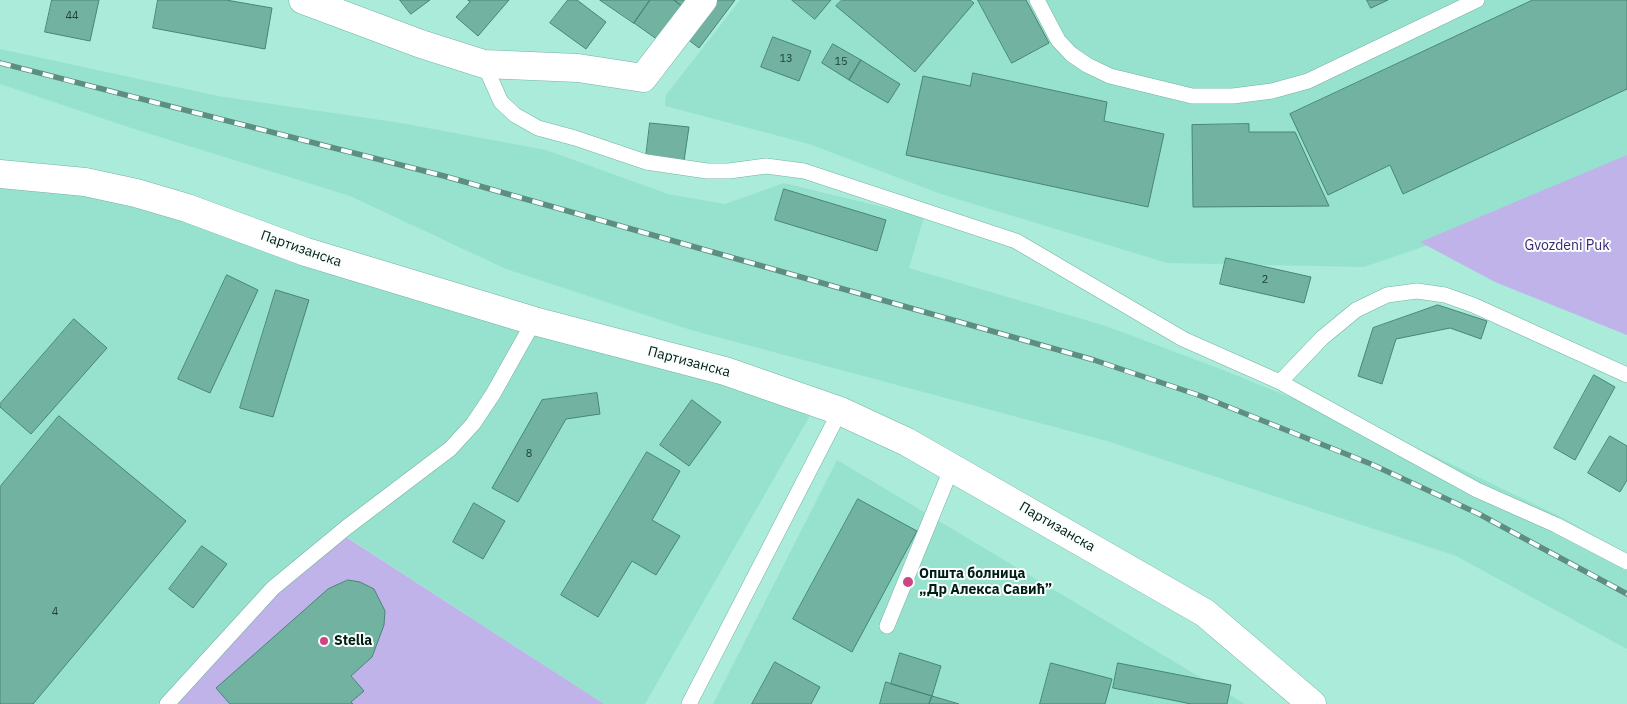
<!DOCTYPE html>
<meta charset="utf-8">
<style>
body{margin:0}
canvas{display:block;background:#aaebda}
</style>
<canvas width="1627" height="704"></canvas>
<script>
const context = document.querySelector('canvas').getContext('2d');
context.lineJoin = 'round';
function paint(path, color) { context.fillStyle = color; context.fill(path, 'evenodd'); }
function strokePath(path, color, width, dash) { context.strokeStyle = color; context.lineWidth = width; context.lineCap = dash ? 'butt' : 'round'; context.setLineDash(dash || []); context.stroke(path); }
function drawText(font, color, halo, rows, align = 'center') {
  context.font = font + ' "IBM Plex Sans",sans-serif'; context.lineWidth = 4; context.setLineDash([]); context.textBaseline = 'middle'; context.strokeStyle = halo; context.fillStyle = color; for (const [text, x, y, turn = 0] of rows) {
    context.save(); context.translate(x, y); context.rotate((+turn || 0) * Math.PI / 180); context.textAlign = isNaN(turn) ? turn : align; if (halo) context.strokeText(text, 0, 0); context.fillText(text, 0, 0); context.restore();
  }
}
const built = new Path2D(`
 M740 0H1627V157L1516 215 1364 267 1167 263 941 194 809 144 665 106 666 95Z
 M0 49 218 96 401 123 546 150 668 194 725 204 784 183 924 217 909 268 1106 326 1218 368 1424 451 1565 519 1627 554V649L1456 556 1107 441 691 330 506 269 350 196 131 128 0 84Z
 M0 179 59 183 824 391 645 704H604L347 537 168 704H0Z
 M837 460 1245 704H713Z`);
const green = new Path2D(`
 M1627 155V335L1495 282 1420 242Z
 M346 537 604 704H168L232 632Z`);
const building = new Path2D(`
 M52 0H99L90 41 45 32Z
 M158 0H226L272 8 265 49 153 28Z
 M400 0H430L411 14Z
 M468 0H509L478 36 456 17 470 2Z
 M568 0H577L606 22 586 49 550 23Z
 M600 0H650L634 23Z
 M650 0H674L682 6 658 40 634 23Z
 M674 0H686L682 6Z
 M707 0H735L699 48 681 34Z
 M792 0H831L815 19Z
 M842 0H970L974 3 915 72 836 6Z
 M978 0H1026L1049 43 1012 63Z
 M1367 0H1388L1371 8Z
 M1533 0H1627V89L1403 194 1390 165 1328 195 1290 114Z
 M773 37 811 51 799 81 761 67Z
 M833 44 861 60 849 80 822 63Z
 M861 60 900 84 888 103 849 80Z
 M973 73 1107 102 1104 121 1164 134 1148 207 906 155 923 76 970 86Z
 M650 123 689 127 684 161 646 157Z
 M1249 124V132H1295L1329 206 1193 207 1192 125Z
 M784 189 886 220 877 251 775 220Z
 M1226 258 1311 277 1304 303 1220 284Z
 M227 275 258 290 210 393 178 379Z
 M276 290 309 300 273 417 240 408Z
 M1438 305 1487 321 1481 339 1450 328 1396 339 1382 384 1358 376 1373 328Z
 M74 319 107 348 31 434 0 407V404Z
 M1594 375 1615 387 1575 460 1554 448Z
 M597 393 600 414 566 419 518 502 492 488 542 400Z
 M692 400 721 422 689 466 660 445Z
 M59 416 186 521 33 704H0V487Z
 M1610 436 1627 446V480L1620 492 1588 473Z
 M647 452 680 471 652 520 680 536 656 575 632 561 598 617 561 595Z
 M858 499 917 531 852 652 793 619Z
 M474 503 505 521 483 559 453 542Z
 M202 546 227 564 193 608 169 589Z
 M348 580 360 582 374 589 385 611 384 625 372 657 351 676 364 691 351 702 353 704H230L216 688 328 589Z
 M900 653 941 666 932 696 891 684Z
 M775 662 820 687 811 704H752Z
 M1051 663 1112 679 1105 704H1040Z
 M1118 663 1231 685 1227 704H1191L1113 688Z
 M886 682 932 696 929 704H880Z
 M932 696 959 704H929Z`);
const lane = new Path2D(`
 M1037 0 1058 40 1071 54 1087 65 1110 76 1192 96H1233L1272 91 1308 81 1477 0
 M484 64 501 102 515 115 538 128 575 138 646 162 707 171H729L766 166 804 171 1016 241 1183 339 1280 382 1477 490 1556 525 1627 562
 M1280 382 1322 338 1356 310 1387 295 1417 291 1445 295 1473 305 1627 375
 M887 626 952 467
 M167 704 273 588 347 527 450 449 473 424 493 394 534 321
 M689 704 840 411`);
const street = new Path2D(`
 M303 0 421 44 484 64 578 68 643 78 703 0
 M0 174 85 182 136 193 187 208 306 252 534 321 725 371 840 411 907 442 1205 613 1312 704`);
const rail = new Path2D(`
 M0 63 444 176 1094 360 1201 396 1371 464 1479 514 1627 594`);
const markers = [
 [908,582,6,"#cd4583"],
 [324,641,5,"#cd4583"]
];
const numberNames = [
 ["44",72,16],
 ["13",786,59],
 ["15",841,62],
 ["2",1265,280],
 ["8",529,454],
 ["4",55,612]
];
const parkNames = [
 ["Gvozdeni Puk",1567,246]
];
const streetNames = [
 ["Партизанска",301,249,19],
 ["Партизанска",689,362,15],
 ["Партизанска",1057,527,30]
];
const poiNames = [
 ["Општа болница",919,574],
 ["„Др Алекса Савић”",919,590],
 ["Stella",334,641]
];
paint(built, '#97e2ce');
paint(green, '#c0b3ea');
paint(building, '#72b2a1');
strokePath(building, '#478677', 1);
strokePath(lane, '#73b3a2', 16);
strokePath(street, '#73b3a2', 29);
strokePath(lane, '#fff', 15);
strokePath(street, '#fff', 28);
strokePath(rail, '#5e8d81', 5.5);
strokePath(rail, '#f8fefc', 4, [11]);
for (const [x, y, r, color] of markers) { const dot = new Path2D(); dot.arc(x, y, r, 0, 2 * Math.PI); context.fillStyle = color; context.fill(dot); strokePath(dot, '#f8fefc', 2); }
drawText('11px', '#1d4138', null, numberNames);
drawText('14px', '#402471', '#f8fefc', parkNames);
drawText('14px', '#011b15', '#f8fefc', streetNames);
drawText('bold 14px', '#011b15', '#f8fefc', poiNames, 'left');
</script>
